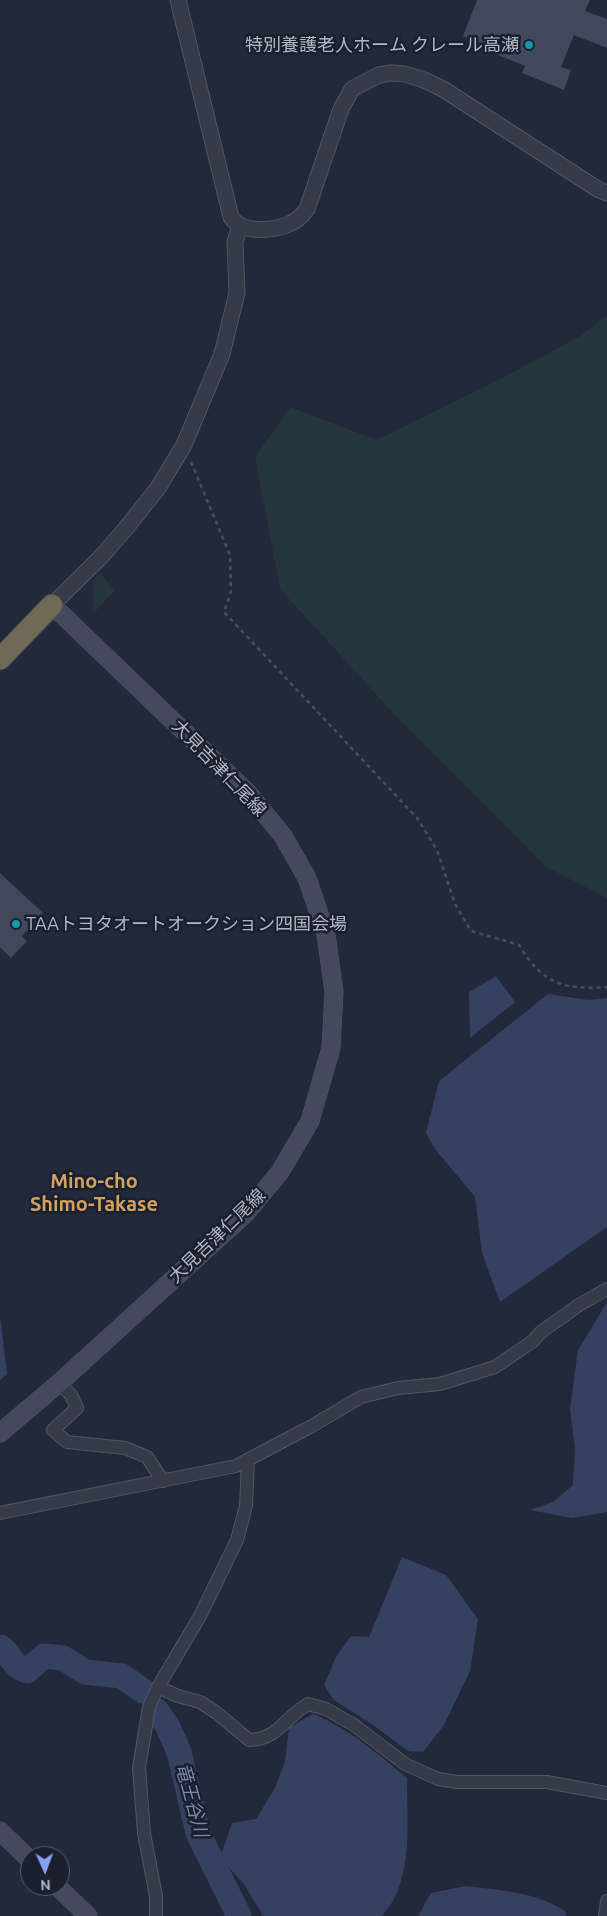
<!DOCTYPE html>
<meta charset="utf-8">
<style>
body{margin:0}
#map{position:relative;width:607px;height:1916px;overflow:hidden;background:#22293a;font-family:Ubuntu,sans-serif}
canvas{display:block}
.north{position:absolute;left:20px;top:1846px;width:50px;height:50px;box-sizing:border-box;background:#1b202f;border:1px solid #575c6b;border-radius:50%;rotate:178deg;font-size:14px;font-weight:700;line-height:20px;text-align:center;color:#b1b6c6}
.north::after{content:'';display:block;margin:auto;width:18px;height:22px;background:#86a1f6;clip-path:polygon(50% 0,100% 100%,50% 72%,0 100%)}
</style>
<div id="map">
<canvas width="607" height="1916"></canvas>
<div class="north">N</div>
</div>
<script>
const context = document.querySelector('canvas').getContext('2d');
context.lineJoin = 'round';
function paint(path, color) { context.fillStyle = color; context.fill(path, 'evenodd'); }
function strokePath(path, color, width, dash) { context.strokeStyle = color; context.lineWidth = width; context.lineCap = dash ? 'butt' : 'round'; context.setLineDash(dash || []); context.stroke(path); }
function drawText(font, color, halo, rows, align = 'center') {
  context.font = font + ' Ubuntu,"Noto Sans JP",sans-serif'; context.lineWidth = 5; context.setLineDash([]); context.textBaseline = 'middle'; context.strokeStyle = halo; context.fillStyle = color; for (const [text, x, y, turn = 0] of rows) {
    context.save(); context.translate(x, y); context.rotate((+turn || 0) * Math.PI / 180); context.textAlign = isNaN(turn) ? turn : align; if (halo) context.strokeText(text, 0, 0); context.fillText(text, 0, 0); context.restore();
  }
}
const green = new Path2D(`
 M607 316V898L546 867 394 714 280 589 255 457 290 407 377 440 508 375 580 336Z
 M100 573 115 590 93 614V580Z`);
const water = new Path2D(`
 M496 976 515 1002 470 1038 469 992Z
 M548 994 589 1000 607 998V1227L500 1302 482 1253 475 1197 435 1149 426 1133 439 1081Z
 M607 1302V1512L572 1518 530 1510 553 1502 573 1485 575 1449 570 1409 578 1350Z
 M0 1316 7 1374 0 1380Z
 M402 1557 446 1575 478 1619 470 1671 444 1725 423 1752 408 1751 373 1725 334 1700 324 1685 336 1657 351 1636 369 1637Z
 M313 1714C348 1728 378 1754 407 1778 407 1818 412 1860 395 1897 392 1904 386 1910 382 1916H263L244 1884 220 1858 232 1823 256 1819 275 1788 285 1761 289 1728Z
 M466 1886C499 1890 537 1892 565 1911L566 1916H418L431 1893Z`);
const river = new Path2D(`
 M0 1647C13 1655 10 1665 27 1671L44 1656 63 1658 85 1672 122 1676 143 1691
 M157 1711 168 1727 179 1752 198 1833 239 1916`);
const building = new Path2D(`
 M477 0H590L585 11 607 19V48L574 35 561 67 571 70 564 90 522 73 525 66 486 50 488 46 463 36Z
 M0 873 43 913 22 936 27 941 11 958 0 947Z`);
const path = new Path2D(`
 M191 462 230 555 231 592 224 612 417 818 437 850 455 904 471 931 519 945C543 984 563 990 607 987`);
const minor = new Path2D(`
 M59 1383 71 1395 77 1408 53 1430 67 1442 125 1448 147 1457 163 1481
 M0 1513 236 1466 310 1427 361 1397 398 1388 440 1384 495 1367 533 1341 541 1332 579 1305 607 1289
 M158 1687 178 1696 200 1702 217 1713 249 1740C279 1739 284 1718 308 1704L326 1709 354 1725 405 1764 438 1779 457 1782H547L607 1793
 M156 1916V1896L144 1833 139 1768 149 1707 158 1687 200 1616 237 1540 246 1506 248 1460
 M605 1916 607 1901`);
const tertiary = new Path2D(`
 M178 0 231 217C242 234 272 231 289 224 297 221 302 216 307 209L341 109 352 89 379 75 391 73 405 74 424 80 443 89 599 190 607 193
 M52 605 101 557 127 527 158 488 184 445 222 354 237 293 235 242 240 226`);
const secondary = new Path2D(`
 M0 1433 59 1383 246 1213 280 1172 310 1121 331 1048 334 992 326 934 307 878 283 836 247 792 52 605
 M0 1831 30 1860
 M57 1886 88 1916`);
const motorway = new Path2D(`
 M0 659 52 605`);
const markers = [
 [529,45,5,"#0f9aa8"],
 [16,924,5,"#0f9aa8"]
];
const poiNames = [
 ["特別養護老人ホーム クレール高瀬",519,45],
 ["TAAトヨタオートオークション四国会場",26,924,"left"]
];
const streetNames = [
 ["大見吉津仁尾線",219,768,46],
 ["大見吉津仁尾線",217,1236,-44]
];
const waterNames = [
 ["竜王谷川",192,1800,75]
];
const quarterNames = [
 ["Mino-cho",94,1181],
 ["Shimo-Takase",94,1204]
];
paint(green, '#24353b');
paint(water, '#364161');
strokePath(river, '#364161', 25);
paint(building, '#41485b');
strokePath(minor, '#515665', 14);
strokePath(tertiary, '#515665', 17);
strokePath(secondary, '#515665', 19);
strokePath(motorway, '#3e4352', 23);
strokePath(path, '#425258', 2.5, [4, 4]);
strokePath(minor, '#363b4a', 12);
strokePath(tertiary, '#363b4a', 15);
strokePath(secondary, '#44495d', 18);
strokePath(motorway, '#706953', 21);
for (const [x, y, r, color] of markers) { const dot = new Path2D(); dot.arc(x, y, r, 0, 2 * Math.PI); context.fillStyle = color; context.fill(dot); strokePath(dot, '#1b202f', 2); }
drawText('18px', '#b1b6c6', '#1b202f', poiNames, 'right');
drawText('18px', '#b1b6c6', '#1b202f', streetNames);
drawText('italic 19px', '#7988ae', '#1b202f', waterNames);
drawText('bold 20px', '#d2a260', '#1b202f', quarterNames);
</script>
